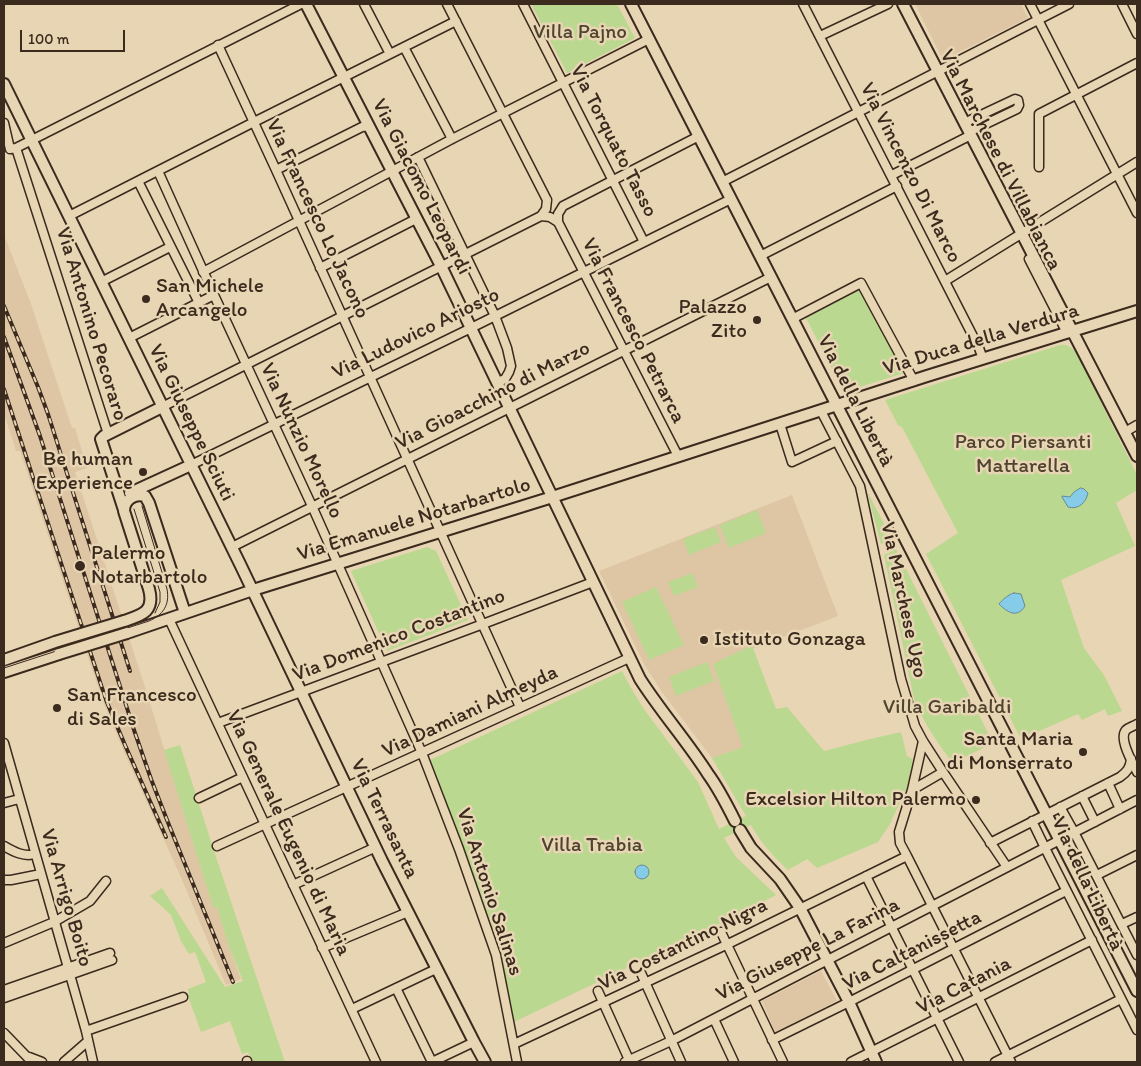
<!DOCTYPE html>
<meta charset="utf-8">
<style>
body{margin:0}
#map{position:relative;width:1141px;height:1066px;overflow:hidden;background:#e8d5b3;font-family:Itim,sans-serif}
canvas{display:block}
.frame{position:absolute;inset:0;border:5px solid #3b2a1e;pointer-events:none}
.scale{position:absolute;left:20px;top:30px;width:105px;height:22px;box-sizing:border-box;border:2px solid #3b2a1e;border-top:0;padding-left:6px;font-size:15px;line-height:18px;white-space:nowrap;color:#3b2a1e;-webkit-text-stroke:4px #e8d5b3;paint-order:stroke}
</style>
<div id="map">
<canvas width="1141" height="1066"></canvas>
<div class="frame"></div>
<div class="scale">100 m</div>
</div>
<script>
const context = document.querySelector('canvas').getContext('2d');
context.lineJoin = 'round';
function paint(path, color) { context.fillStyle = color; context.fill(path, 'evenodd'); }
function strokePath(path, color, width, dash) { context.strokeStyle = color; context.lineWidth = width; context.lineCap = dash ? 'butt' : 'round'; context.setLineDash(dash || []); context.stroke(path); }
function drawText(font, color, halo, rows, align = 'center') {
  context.font = font + ' Itim,sans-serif'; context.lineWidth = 5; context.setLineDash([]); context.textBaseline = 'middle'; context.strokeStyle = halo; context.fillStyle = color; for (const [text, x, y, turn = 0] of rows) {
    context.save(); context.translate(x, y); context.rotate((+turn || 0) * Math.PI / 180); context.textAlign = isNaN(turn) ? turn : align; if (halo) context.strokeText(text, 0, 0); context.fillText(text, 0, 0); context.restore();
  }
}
const built = new Path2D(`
 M915 4H1021L1028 18 943 60Z
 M4 235 31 304 72 428H75L87 468 75 472 145 687 213 907 217 906 228 944 241 979 226 985 180 875 124 752 102 699 20 451H16L4 413Z
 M792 495 838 616 713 664 744 747 712 758 662 692 644 664 599 571Z
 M821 971 837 1001 775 1032 762 1001Z`);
const green = new Path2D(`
 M531 4H617L635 38 567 73Z
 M859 290 904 373 844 392 806 318Z
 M1060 345C1067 344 1071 347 1076 352L1137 475V490L1116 503 1135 546 1061 580 1084 648 1104 675 1122 711 1108 716 1105 709 1082 720 1078 714 1021 739 926 554 958 533 902 427 898 425 885 400Z
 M868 493 892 539 881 544 868 495Z
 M757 510 766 533 729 548 720 525Z
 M715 527 721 542 689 555 683 539Z
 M427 547 436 551 468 620 387 651 351 571Z
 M896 549 993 743 953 763C937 743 924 723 914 699L884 555Z
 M692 573 698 587 674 596 668 582Z
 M656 587 684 645 649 660 622 602Z
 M752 645 776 709 787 707 824 751 870 739 901 732 907 756 913 759 908 785 890 824 878 842 817 868 807 859 788 870C773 856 761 843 751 825L724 838 736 857 776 895 742 913 514 1022 503 964 428 761 622 671 631 688 644 709 698 782 719 829 746 816 712 758 743 747 713 664Z
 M707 662 714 681 676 696 669 677Z
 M180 745 216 857 285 1062H252L248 1052 242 1054 230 1021 201 1032 189 999 188 989 206 982 195 952 189 954 181 941 171 915 150 896 162 888 225 987 243 981 228 944 217 907H213L164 750Z`);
const water = new Path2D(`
 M1081 488 1084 489 1088 493C1086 503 1078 510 1068 507L1062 497V496L1070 497 1074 492Z
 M1014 593 1021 594 1025 606C1017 619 1007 612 999 604 1002 600 1009 594 1014 593Z
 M635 872a7 7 0 1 1 14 0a7 7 0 1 1-14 0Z`);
const street = new Path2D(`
 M364 4 390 54
 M447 4 547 200
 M523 4 644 242
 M803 4 979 348 983 359
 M1030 4 1137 213
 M1122 4 1137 34
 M820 36 888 4
 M218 45 276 170 520 707
 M404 47 452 139
 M4 123 10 149 16 148 301 4
 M964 123 1015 99 1018 100 1019 105 1017 109 969 132
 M16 148 108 434
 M418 157 495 316 507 348 511 366 509 372 505 379 498 382
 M1039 167V114L1137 63
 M276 170 362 127 369 126
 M158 171 214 295 312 506 422 753 459 849 496 955 517 1062
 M892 175 971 135
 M138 181 199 303
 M722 182 1069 4
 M69 216 254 122 456 21
 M541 216 550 217 558 222 678 456
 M558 222V214L563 206 699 136
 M760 256 897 186
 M1029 259 1067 333
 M320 268 416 219
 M203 272 452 139 649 39
 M945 281 1137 162
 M101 282 170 247
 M792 319 861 283 914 381
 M129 338 214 295
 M162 407 541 216 546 209 547 200
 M821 411 860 486 901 679 915 726 923 741 943 772 1007 867
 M780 424 792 462 837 441
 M1125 432 1137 425
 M191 465 471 328 731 199
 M232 547 771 277
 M169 619 376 1062
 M218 723 483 624 593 582
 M1137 724C1134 726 1129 727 1126 730 1118 739 1133 763 1137 772
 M4 743 86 1031 93 1062
 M1108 783 1120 809
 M912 790 943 772
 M1082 796 1095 822
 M199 798 243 777
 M4 803 19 799
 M1060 807 1074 832 1137 955
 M1032 821 1049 856 1137 1030
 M990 843 1120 777C1127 772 1130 768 1131 759
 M4 846C14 852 24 857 35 854
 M217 846 629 658
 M907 856 1011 1062
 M1097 875 1137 855
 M866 876 959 1062
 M4 880H11L41 874
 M293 885 376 847
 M1122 924 1137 917
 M721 932 783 1062
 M4 943 54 922 90 901 106 881
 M322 948 408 912
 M641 973 681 1062
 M396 988 432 1062 474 1042
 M4 990 110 953
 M598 991 630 1062
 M4 998 112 960
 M352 1009 436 969
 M714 1019 734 1062
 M86 1031 183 997
 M4 1033 32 1062
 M772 1040 849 1002 1066 891
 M514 1044 726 945 907 856 900 843 899 832 912 790 923 741
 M29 1057 42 1062
 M247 1061V1062
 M64 1062 88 1041
 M625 1062 671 1041 1137 800
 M851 1062 1092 940
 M995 1062 1121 999`);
const secondary = new Path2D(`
 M306 4 441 266 640 679C661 712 687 741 708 774 719 789 727 805 735 821
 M631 4 1137 991
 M903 4 1137 456
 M4 84 240 564 382 861 474 1042 485 1062
 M130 493 191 465
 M124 510 101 439 104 436 162 407
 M124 621C142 615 155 612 149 589L124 511C124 500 134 493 145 496L149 503 185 613
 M127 633 253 590 546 499 927 376 1137 311
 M4 660 55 642
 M4 672 59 654
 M740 830 751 848 780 879 800 908 849 1002 876 1062`);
const tram = new Path2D(`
 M134 509 160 592V602L155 613
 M4 668 149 621C163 615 170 605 167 589L142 506`);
const rail = new Path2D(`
 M4 306 38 387 48 414 130 671
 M4 337 40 436 134 730 151 779 169 825 233 982
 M4 389 106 700 125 745 166 837`);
const secondaryBridge = new Path2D(`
 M55 642 124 621
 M59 654 127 633`);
const markers = [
 [146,299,5,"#3b2a1e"],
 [757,320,5,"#3b2a1e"],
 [143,472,5,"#3b2a1e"],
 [80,566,6,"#3b2a1e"],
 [704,640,5,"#3b2a1e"],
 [57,708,5,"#3b2a1e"],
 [1083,752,5,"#3b2a1e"],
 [976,800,5,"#3b2a1e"]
];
const parkNames = [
 ["Villa Pajno",580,33],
 ["Parco Piersanti",1023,443],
 ["Mattarella",1023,467],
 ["Villa Garibaldi",947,708],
 ["Villa Trabia",592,846]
];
const streetNames = [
 ["Via Torquato Tasso",613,141,63],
 ["Via Marchese di Villabianca",1000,160,63],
 ["Via Vincenzo Di Marco",910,173,63],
 ["Via Giacomo Leopardi",421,187,63],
 ["Via Francesco Lo Jacono",317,219,65],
 ["Via Antonino Pecoraro",91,324,73],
 ["Via Francesco Petrarca",633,331,63],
 ["Via Ludovico Ariosto",416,334,-26],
 ["Via Duca della Verdura",981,340,-17],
 ["Via Gioacchino di Marzo",493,396,-27],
 ["Via della Libertà",855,401,63],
 ["Via Giuseppe Sciuti",191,423,64],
 ["Via Nunzio Morello",301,441,65],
 ["Via Emanuele Notarbartolo",414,520,-17],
 ["Via Marchese Ugo",903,600,78],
 ["Via Domenico Costantino",399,636,-21],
 ["Via Damiani Almeyda",470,712,-25],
 ["Via Terrasanta",384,819,64],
 ["Via Generale Eugenio di Maria",288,833,65],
 ["Via della Libertà",1087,884,65],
 ["Via Antonio Salinas",489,892,72],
 ["Via Arrigo Boito",66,898,74],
 ["Via Costantino Nigra",683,945,-26],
 ["Via Giuseppe La Farina",808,950,-27],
 ["Via Caltanissetta",912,951,-27],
 ["Via Catania",964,986,-27]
];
const poiNames = [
 ["San Michele",156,287],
 ["Arcangelo",156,311],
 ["Palazzo",747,308,"right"],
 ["Zito",747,332,"right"],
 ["Be human",133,460,"right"],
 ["Experience",133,484,"right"],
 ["Palermo",91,554],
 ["Notarbartolo",91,578],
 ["Istituto Gonzaga",714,640],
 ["San Francesco",67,696],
 ["di Sales",67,720],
 ["Santa Maria",1073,740,"right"],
 ["di Monserrato",1073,764,"right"],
 ["Excelsior Hilton Palermo",966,800,"right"]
];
paint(built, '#dec5a4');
paint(green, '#bbd890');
paint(water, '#86cbe8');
strokePath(water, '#688b97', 1);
strokePath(street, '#3b2a1e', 11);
strokePath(secondary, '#3b2a1e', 14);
strokePath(street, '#e8d5b3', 8);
strokePath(secondary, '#e8d5b3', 10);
strokePath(tram, '#3b2a1e', 1);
strokePath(rail, '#3b2a1e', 4);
strokePath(rail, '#e8d5b3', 2, [5.5]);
strokePath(secondaryBridge, '#3b2a1e', 14, []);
strokePath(secondaryBridge, '#e8d5b3', 10);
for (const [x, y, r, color] of markers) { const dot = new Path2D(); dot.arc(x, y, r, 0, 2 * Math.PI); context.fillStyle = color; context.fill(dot); strokePath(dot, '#e8d5b3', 2); }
drawText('21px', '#4e442f', '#e8d5b3', parkNames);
drawText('21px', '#3b2a1e', '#e8d5b3', streetNames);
drawText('21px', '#3b2a1e', '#e8d5b3', poiNames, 'left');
</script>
